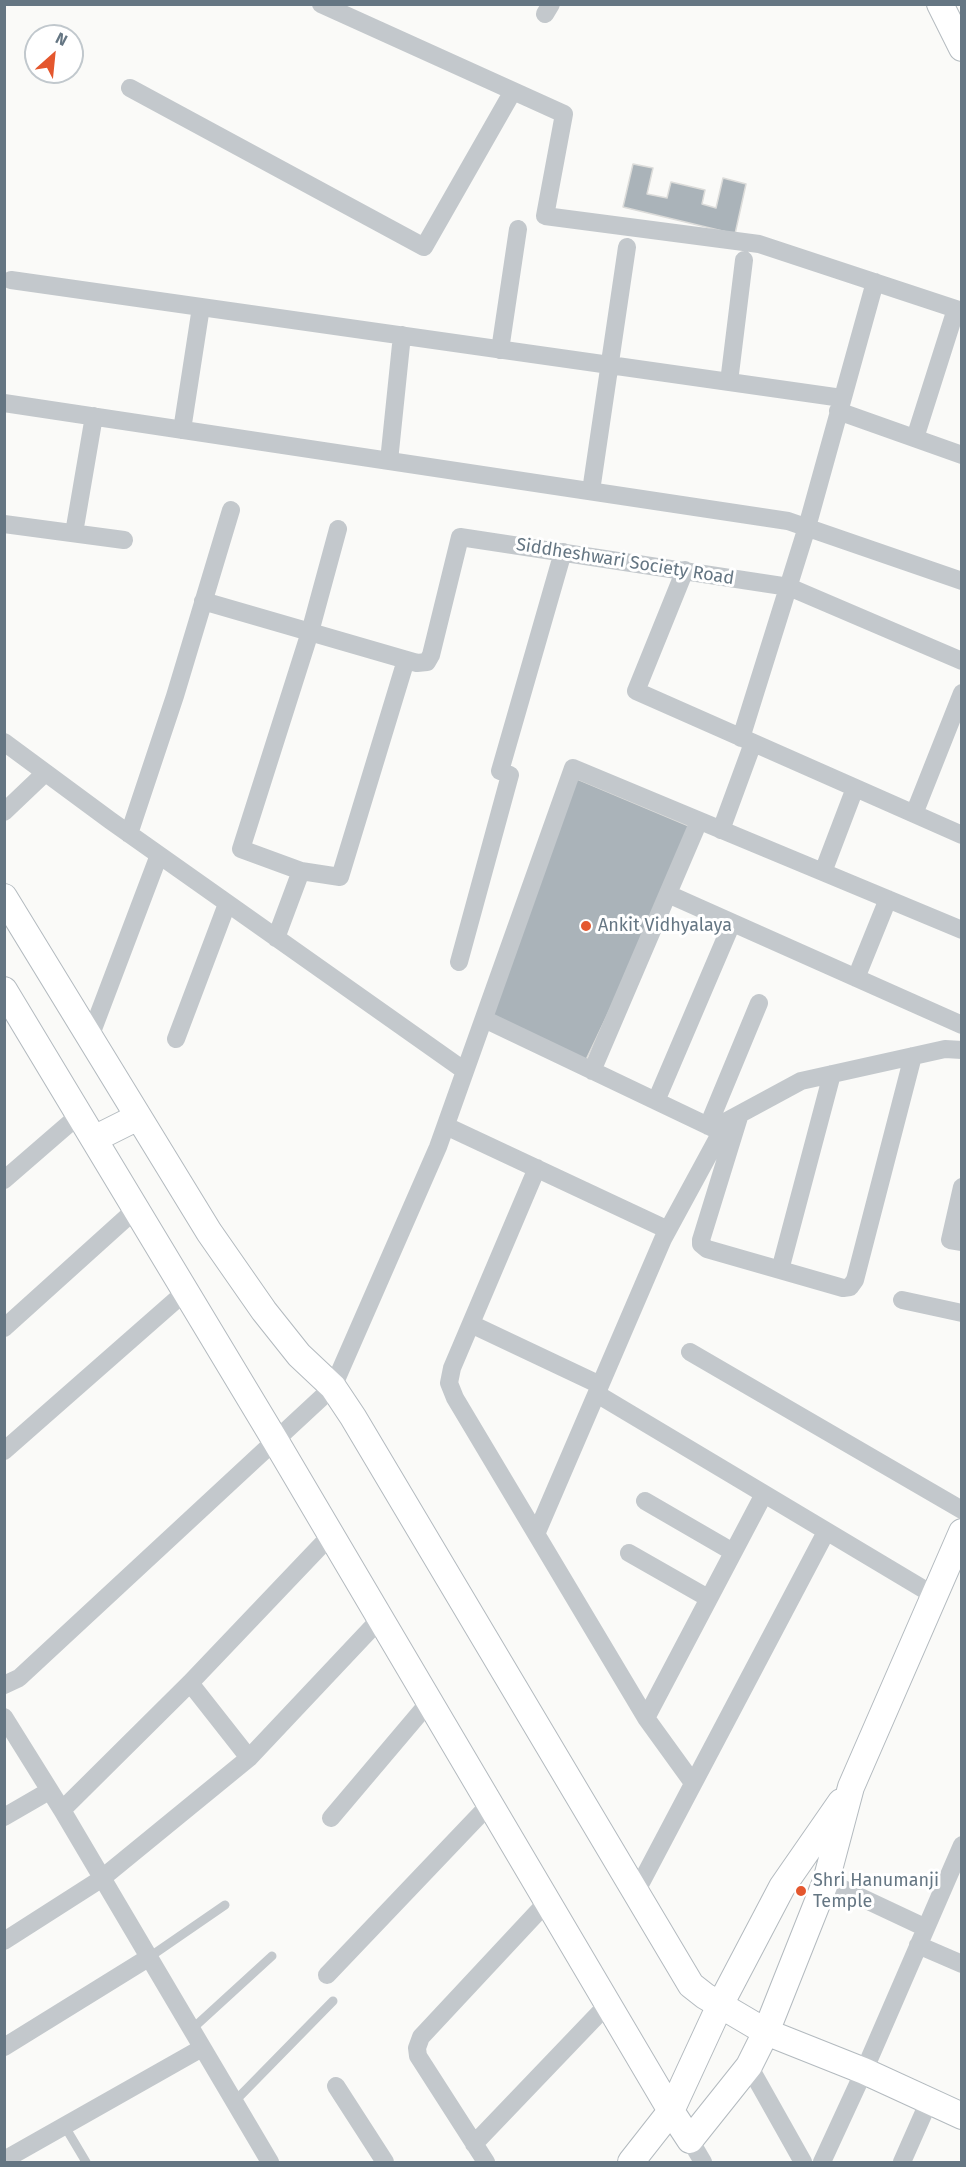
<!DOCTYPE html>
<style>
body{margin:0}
#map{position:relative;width:966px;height:2167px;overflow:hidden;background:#fafaf8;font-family:"Fira Sans",sans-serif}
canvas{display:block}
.frame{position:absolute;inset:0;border:6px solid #657683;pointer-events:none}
.north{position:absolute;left:24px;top:24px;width:60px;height:60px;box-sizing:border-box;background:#fff;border:2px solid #c1c8cd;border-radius:50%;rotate:27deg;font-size:16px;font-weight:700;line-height:24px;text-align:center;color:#657683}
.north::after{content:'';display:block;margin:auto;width:21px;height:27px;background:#e4572e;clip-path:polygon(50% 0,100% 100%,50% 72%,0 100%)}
</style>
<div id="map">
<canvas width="966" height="2167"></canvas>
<div class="frame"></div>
<div class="north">N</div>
</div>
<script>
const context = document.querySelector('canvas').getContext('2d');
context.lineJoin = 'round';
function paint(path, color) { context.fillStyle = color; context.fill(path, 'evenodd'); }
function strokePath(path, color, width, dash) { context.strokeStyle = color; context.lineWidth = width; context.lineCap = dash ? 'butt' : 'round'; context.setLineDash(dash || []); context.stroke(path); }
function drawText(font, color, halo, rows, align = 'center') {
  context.font = font + ' "Fira Sans",sans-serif'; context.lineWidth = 6; context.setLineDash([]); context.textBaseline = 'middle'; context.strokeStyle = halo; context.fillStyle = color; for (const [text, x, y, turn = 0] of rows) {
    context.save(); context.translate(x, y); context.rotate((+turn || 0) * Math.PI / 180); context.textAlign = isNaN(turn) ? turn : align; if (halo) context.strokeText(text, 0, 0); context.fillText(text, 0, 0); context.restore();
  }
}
const building = new Path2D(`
 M633 164 653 168 647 194 667 198 671 182 705 190 702 204 716 208 723 178 746 184 735 234 623 207Z
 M570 776 696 829 583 1066 490 1022Z`);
const lane = new Path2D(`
 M148 1958 225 1905
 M191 2030 272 1956
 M234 2102 333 2001
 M64 2125 86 2162`);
const street = new Path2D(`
 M321 4 564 114 545 216 759 244 962 311
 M545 14 551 4
 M130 88 424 247 513 91
 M11 280 842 398
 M500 350 518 229
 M729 382 744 260
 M4 403 788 521 962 581
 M838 411 962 455
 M182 430 201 307
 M915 438 956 309
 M389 461 402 335
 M591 491 627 247
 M4 524 124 540
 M74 533 94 416
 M685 570 636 691 962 835
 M203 601 417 663 427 662 431 655 460 537 789 587 962 661
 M741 738 807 527 875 282
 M4 742 111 821 465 1071
 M4 812 45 773
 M914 814 962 693
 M721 830 753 743
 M129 834 175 696 231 510
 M301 871 340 877 406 660
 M823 872 855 788
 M668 894 962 1025
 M276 938 301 871 241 849 310 632 338 529
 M459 962 510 775 500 771 563 552
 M856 978 888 899
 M484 1019 721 1132
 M90 1037 159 855
 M176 1039 227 904
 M592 1071 699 821
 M656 1101 732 923
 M739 1117 701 1240V1244L707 1249 843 1288 850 1287 855 1280 913 1056
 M446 1126 668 1230
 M708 1126 759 1003
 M537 1168 452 1368 449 1383 455 1398 646 1718
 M4 1180 79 1115
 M962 1187 950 1240 962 1242
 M780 1270 832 1074
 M902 1300 962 1313
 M471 1324 600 1385
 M4 1328 136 1209
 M690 1352 962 1510
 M597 1394 935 1596
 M4 1451 185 1292
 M645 1501 733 1552
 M537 1532 663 1239 727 1121 801 1081 945 1049 962 1050
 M629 1553 708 1598
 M190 1683 249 1758
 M4 1685 19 1678 333 1387 438 1147 573 768 962 930
 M4 1717 62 1810 270 2162
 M693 1783 646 1718 764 1494
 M62 1810 190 1683 331 1535
 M4 1817 49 1791
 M331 1818 430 1701
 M826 1881 926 1928
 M635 1894 826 1532
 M4 1941 101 1879 249 1758 381 1618
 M918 1945 962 1964
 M327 1975 490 1804
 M4 2047 148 1958
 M749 2066 803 2162
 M336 2086 385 2162
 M690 2140 703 2162
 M474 2144 608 2004
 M4 2160 202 2048
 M486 2162 418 2056 417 2048 421 2037 547 1902
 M822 2162 864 2071 962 1845
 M902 2162 929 2101`);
const secondary = new Path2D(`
 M940 4 962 48
 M4 897 209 1232 264 1311 299 1355 333 1387 353 1417 691 1985 705 1996 766 2032 864 2071 962 2116
 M4 990 275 1440 671 2111 690 2140 749 2066 766 2032 826 1881 851 1787 962 1532
 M94 1139 138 1117
 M631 2162 671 2111 720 2005 782 1887 841 1802`);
const markers = [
 [586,926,6,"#e4572e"],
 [801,1891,6,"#e4572e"]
];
const streetNames = [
 ["Siddheshwari Society Road",625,562,9]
];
const poiNames = [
 ["Ankit Vidhyalaya",598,926],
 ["Shri Hanumanji",813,1881],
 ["Temple",813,1902]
];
paint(building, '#aab3b9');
strokePath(building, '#dcdcda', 1.5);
strokePath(secondary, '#b3babf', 28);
strokePath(lane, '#c3c8cc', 9);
strokePath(street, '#c3c8cc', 18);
strokePath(secondary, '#fff', 26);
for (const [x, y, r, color] of markers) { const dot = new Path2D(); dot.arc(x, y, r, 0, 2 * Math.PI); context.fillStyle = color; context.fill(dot); strokePath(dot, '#fff', 2); }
drawText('18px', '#657683', '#fff', streetNames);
drawText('18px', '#657683', '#fff', poiNames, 'left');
</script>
